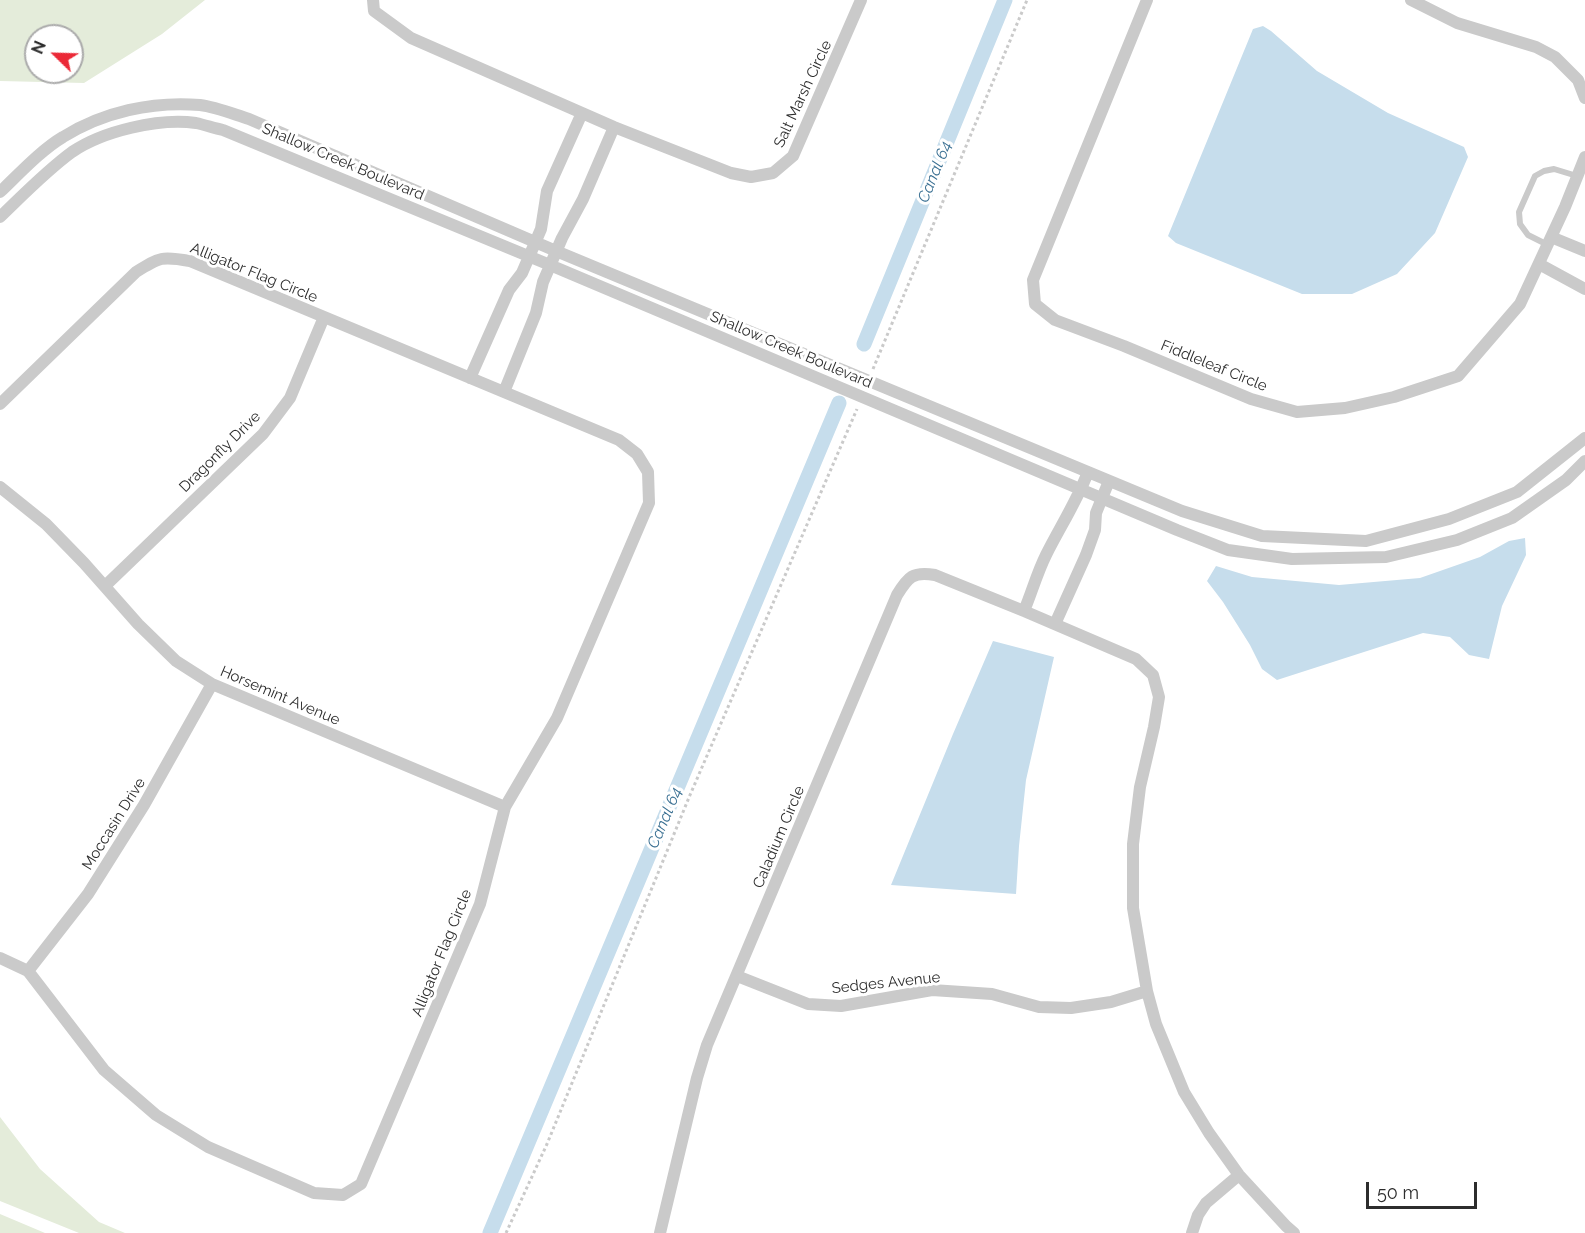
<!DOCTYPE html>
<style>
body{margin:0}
#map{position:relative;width:1585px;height:1233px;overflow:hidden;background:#fff;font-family:Raleway,sans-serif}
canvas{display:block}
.north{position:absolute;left:24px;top:24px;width:60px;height:60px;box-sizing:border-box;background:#fff;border:2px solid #ababab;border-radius:50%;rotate:293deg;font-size:16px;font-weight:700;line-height:24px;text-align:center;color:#2d2d2d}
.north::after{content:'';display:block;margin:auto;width:21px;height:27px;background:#eb2937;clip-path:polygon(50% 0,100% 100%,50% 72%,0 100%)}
.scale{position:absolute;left:1366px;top:1182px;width:111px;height:27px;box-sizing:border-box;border:3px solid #2d2d2d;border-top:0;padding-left:8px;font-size:18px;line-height:21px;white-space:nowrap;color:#2d2d2d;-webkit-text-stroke:4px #fff;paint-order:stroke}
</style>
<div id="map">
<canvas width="1585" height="1233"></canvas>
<div class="north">N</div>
<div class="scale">50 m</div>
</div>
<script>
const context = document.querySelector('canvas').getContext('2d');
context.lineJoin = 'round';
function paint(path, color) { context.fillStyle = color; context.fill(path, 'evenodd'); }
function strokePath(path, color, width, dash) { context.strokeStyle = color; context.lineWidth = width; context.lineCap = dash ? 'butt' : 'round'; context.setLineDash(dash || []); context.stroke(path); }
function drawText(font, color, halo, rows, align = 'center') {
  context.font = font + ' Raleway,sans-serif'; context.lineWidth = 6; context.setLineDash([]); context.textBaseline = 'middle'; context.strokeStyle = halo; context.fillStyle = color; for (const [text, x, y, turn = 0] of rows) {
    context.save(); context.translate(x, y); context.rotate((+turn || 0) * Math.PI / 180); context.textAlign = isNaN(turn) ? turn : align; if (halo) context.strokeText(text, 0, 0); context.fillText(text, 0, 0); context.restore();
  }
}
const green = new Path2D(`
 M0 0H205L162 34 84 83 0 81ZM36 36H72V72H36Z
 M0 1117 40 1169 99 1222 125 1233H79L0 1201Z
 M0 1214 45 1233H0Z`);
const water = new Path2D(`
 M1263 26 1271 31 1317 71 1388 113 1464 147 1468 157 1435 233 1397 274 1352 294H1302L1176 243 1168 236 1253 29Z
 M1525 538 1526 555 1502 606 1489 659 1469 655 1450 637 1423 633 1277 680 1262 669 1250 645 1223 602 1207 581 1216 566 1252 577 1339 585 1420 578 1480 557 1509 541Z
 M993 641 1054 657 1026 780 1019 846 1016 894 891 885 953 734Z`);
const canal = new Path2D(`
 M864 344 1005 0
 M490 1233 839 403`);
const path = new Path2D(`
 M873 369 1027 0
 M506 1233 547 1144 690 795 857 409`);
const lane = new Path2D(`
 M1548 245 1528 235 1520 224 1519 212 1535 176 1544 171 1554 169 1577 176`);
const street = new Path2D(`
 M373 0 374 11 411 38 614 127 731 173 751 177 773 173 793 156 861 0
 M1147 0 1033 280 1035 304 1055 320 1124 346 1251 399 1297 412 1345 408 1394 397 1458 376 1520 304 1565 207 1585 157
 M1411 0 1457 23 1536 47 1555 57 1578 80 1585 98
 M0 192C18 175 41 150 63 137 103 112 152 101 200 105 216 107 233 114 249 119L556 251 1182 511 1262 536 1366 541 1449 519 1517 492 1585 438
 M0 217C23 195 46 171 72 152 103 131 158 118 196 123 205 125 214 128 223 130L550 265 1177 530 1228 550 1292 559 1386 557 1457 540 1512 518 1566 480 1585 461
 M1551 237 1585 251
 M1539 264 1585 289
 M470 378 509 290 522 273 541 229 547 191 582 113
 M504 392 536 313 543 282 562 238 583 199 614 127
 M0 404 136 272C160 257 162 256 190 261L619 440 637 454 648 472 649 503 557 718 505 807 480 904 361 1184 343 1195 314 1193 208 1147 156 1115 104 1070 28 971 0 958
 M0 487 46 524 84 563 138 624 176 661 212 684 505 807
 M105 586 263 434 290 398 324 317
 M1024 611C1032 592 1037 573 1046 555 1060 527 1077 501 1088 472
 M1055 624 1086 555 1095 530 1096 513 1109 481
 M28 971 88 894 144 805 212 684
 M737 976 808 1004 841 1006 932 990 992 994 1039 1007 1071 1008 1111 1002 1147 991
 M660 1233 697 1078 707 1045 897 595C908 577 913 571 935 575L1024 611 1136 659 1153 675 1159 697 1154 727 1140 787 1133 844V908L1147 991 1156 1024 1184 1092 1209 1133 1239 1175 1286 1226 1294 1233
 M1192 1233 1198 1215 1206 1203 1239 1175`);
const streetNames = [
 ["Salt Marsh Circle",803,94,-65],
 ["Shallow Creek Boulevard",343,162,23],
 ["Alligator Flag Circle",254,273,22],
 ["Shallow Creek Boulevard",791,350,23],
 ["Fiddleleaf Circle",1214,366,22],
 ["Dragonfly Drive",220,452,-45],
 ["Horsemint Avenue",280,696,23],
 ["Moccasin Drive",114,824,-58],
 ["Caladium Circle",779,837,-67],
 ["Alligator Flag Circle",442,953,-68],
 ["Sedges Avenue",886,983,-6]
];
const waterNames = [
 ["Canal 64",935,172,-68],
 ["Canal 64",665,818,-67]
];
paint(green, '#e4ecda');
paint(water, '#c6ddec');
strokePath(canal, '#c6ddec', 15);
strokePath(path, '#cacaca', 3, [3, 3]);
strokePath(lane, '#cacaca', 6);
strokePath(street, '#cacaca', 12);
drawText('15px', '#2d2d2d', '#fff', streetNames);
drawText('italic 16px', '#396f92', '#fff', waterNames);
</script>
